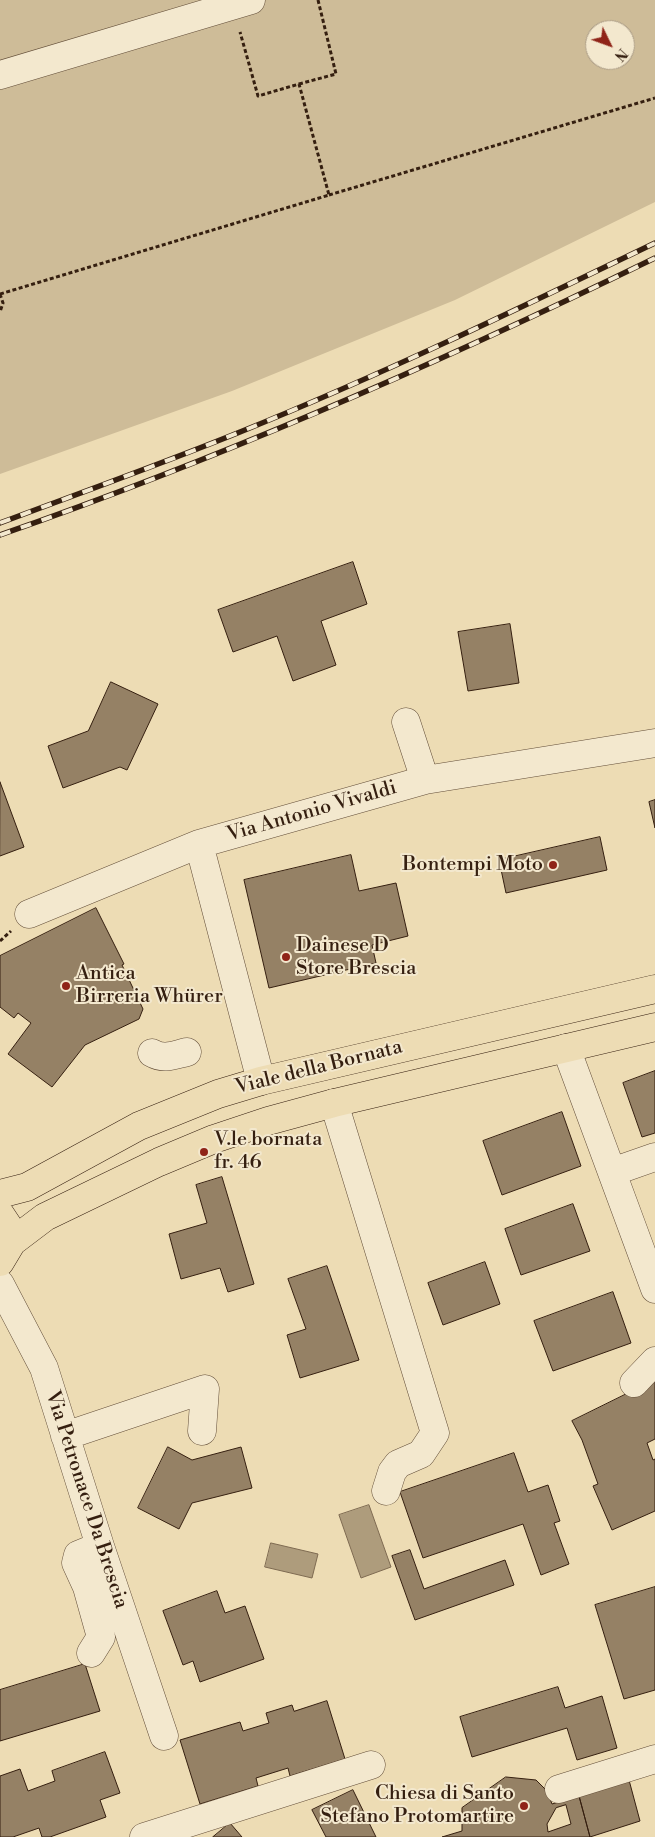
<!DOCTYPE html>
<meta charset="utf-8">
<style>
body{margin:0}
#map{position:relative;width:655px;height:1837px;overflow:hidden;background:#eddcb4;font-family:"Libre Bodoni",serif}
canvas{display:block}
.north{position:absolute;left:585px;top:20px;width:50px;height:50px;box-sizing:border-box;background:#f3e8ce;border:1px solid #a79882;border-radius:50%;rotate:132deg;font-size:14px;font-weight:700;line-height:20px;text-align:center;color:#351f10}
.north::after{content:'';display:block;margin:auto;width:18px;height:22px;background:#8f2418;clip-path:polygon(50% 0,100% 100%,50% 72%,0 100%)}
</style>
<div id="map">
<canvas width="655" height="1837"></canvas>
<div class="north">N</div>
</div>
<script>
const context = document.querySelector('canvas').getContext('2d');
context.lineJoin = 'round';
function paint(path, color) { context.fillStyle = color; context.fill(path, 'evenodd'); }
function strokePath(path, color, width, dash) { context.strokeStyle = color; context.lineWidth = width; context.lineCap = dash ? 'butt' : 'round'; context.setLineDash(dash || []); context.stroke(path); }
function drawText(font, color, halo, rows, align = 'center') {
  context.font = font + ' "Libre Bodoni",serif'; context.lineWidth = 4; context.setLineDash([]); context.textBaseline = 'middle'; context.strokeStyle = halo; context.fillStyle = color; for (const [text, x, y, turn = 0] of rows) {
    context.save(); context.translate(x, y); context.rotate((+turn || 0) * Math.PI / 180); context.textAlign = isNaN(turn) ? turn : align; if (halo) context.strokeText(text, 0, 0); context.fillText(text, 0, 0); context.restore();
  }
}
const green = new Path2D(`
 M0 0H655V202L455 300 232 391 0 474ZM595 30H625V60H595Z`);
const water = new Path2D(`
 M369 1505 391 1567 361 1578 339 1515Z
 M271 1543 318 1554 312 1578 265 1567Z`);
const building = new Path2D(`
 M353 562 367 604 321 621 336 665 293 681 277 636 233 652 218 610Z
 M510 624 519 683 468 691 458 632Z
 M111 682 158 704 127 770 120 767 63 788 48 746 88 731Z
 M0 782 24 847 0 856Z
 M655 800V828L649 802Z
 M600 837 607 870 506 893 499 860Z
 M351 855 359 891 396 883 408 936 372 945 376 963 269 988 244 880Z
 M96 908 124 964 122 965 143 1009 139 1019 85 1045 52 1087 8 1054 31 1023 18 1013 14 1018 0 1007V956Z
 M655 1071V1133L642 1137 623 1083Z
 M562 1112 581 1166 502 1195 483 1141Z
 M222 1177 254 1284 228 1292 220 1268 181 1279 169 1234 207 1223 196 1185Z
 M573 1204 590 1251 521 1275 505 1229Z
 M485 1262 500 1304 443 1325 428 1283Z
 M327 1266 359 1360 300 1378 287 1335 306 1329 288 1279Z
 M613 1292 631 1343 553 1371 534 1321Z
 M655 1380V1439L647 1443 653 1460 655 1459V1511L612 1530 593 1486 598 1484 582 1440 572 1421Z
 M168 1447 192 1460 241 1447 252 1488 192 1503 179 1529 138 1508Z
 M514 1453 528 1492 548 1485 560 1521 554 1523 569 1564 541 1575 523 1524 423 1558 400 1492Z
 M410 1550 424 1589 505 1560 514 1585 415 1620 392 1556Z
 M655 1587V1690L624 1699 595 1605Z
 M217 1591 225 1613 245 1606 264 1659 200 1682 193 1661 183 1665 163 1611Z
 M85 1664 100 1711 0 1741V1690Z
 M558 1687 565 1708 602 1696 617 1748 577 1760 567 1728 472 1757 460 1717Z
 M327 1701 345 1759 290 1776 288 1768 256 1778 258 1786 200 1804 180 1740 240 1722 243 1731 269 1723 266 1713 292 1705 294 1711Z
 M105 1752 120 1793 100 1800 106 1817 50 1837H42L39 1828 13 1837H0V1776L20 1769 28 1791 55 1781 52 1771Z
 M506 1777 536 1780 547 1791 552 1804 579 1796 590 1837H442L462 1831V1808Z
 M629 1780 640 1821 590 1837 579 1796Z
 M353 1790 376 1837H326L312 1810Z
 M566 1805 571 1824 548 1832 547 1824 556 1808Z
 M230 1823 242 1837H213Z`);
const path = new Path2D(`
 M299 84 336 74 318 0
 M329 195 655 98
 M0 294 329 195 299 84 258 96 240 32
 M0 294 3 303 0 312
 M0 941 11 931`);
const minor = new Path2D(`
 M0 75 251 0
 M406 722 425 780
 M199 844 261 1081
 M29 914 199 844 425 780 655 743
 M566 1048 655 1289
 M152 1053C164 1060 174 1055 187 1052
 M334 1103 435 1433 421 1454 398 1464 392 1472 386 1491
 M612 1172 655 1157
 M0 1284 44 1368 100 1546 164 1736
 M634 1383 655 1361
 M65 1436 205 1389 202 1431
 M91 1653 101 1637 87 1587 76 1563 78 1555 100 1546
 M559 1789 655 1759
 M144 1837 371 1765`);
const major = new Path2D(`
 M0 1194 27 1187 139 1126 218 1094 261 1081 655 989
 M0 1214 8 1226 12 1242
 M0 1262 12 1242 45 1217 159 1162 214 1139 268 1121 334 1103 655 1027`);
const rail = new Path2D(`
 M0 523C80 493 161 464 240 432 381 375 518 309 655 243
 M0 535C224 457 442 362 655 258`);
const markers = [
 [553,865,5,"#8f2418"],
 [286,957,5,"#8f2418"],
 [66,986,5,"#8f2418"],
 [204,1152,5,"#8f2418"],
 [524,1806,5,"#8f2418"]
];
const streetNames = [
 ["Via Antonio Vivaldi",312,812,-16],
 ["Viale della Bornata",319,1068,-14],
 ["Via Petronace Da Brescia",86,1500,72]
];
const poiNames = [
 ["Bontempi Moto",543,865,"right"],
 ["Dainese D",296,946],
 ["Store Brescia",296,969],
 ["Antica",76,974],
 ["Birreria Whürer",76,997],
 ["V.le bornata",214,1140],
 ["fr. 46",214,1163],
 ["Chiesa di Santo",514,1794,"right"],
 ["Stefano Protomartire",514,1817,"right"]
];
paint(green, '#cebc98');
paint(water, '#ae9c7c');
strokePath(water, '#7e6a51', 1);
paint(building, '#958165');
strokePath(building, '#351f10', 1);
strokePath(minor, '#634e39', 29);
strokePath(major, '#351f10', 29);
strokePath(path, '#351f10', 3, [4, 2.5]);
strokePath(minor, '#f3e8ce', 28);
strokePath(major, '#eddcb4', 28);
strokePath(rail, '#351f10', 5.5);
strokePath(rail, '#f3e8ce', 4, [11]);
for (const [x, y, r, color] of markers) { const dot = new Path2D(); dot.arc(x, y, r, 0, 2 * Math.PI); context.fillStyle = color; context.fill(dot); strokePath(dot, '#f3e8ce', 2); }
drawText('20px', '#351f10', '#f3e8ce', streetNames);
drawText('20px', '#351f10', '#f3e8ce', poiNames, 'left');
</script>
